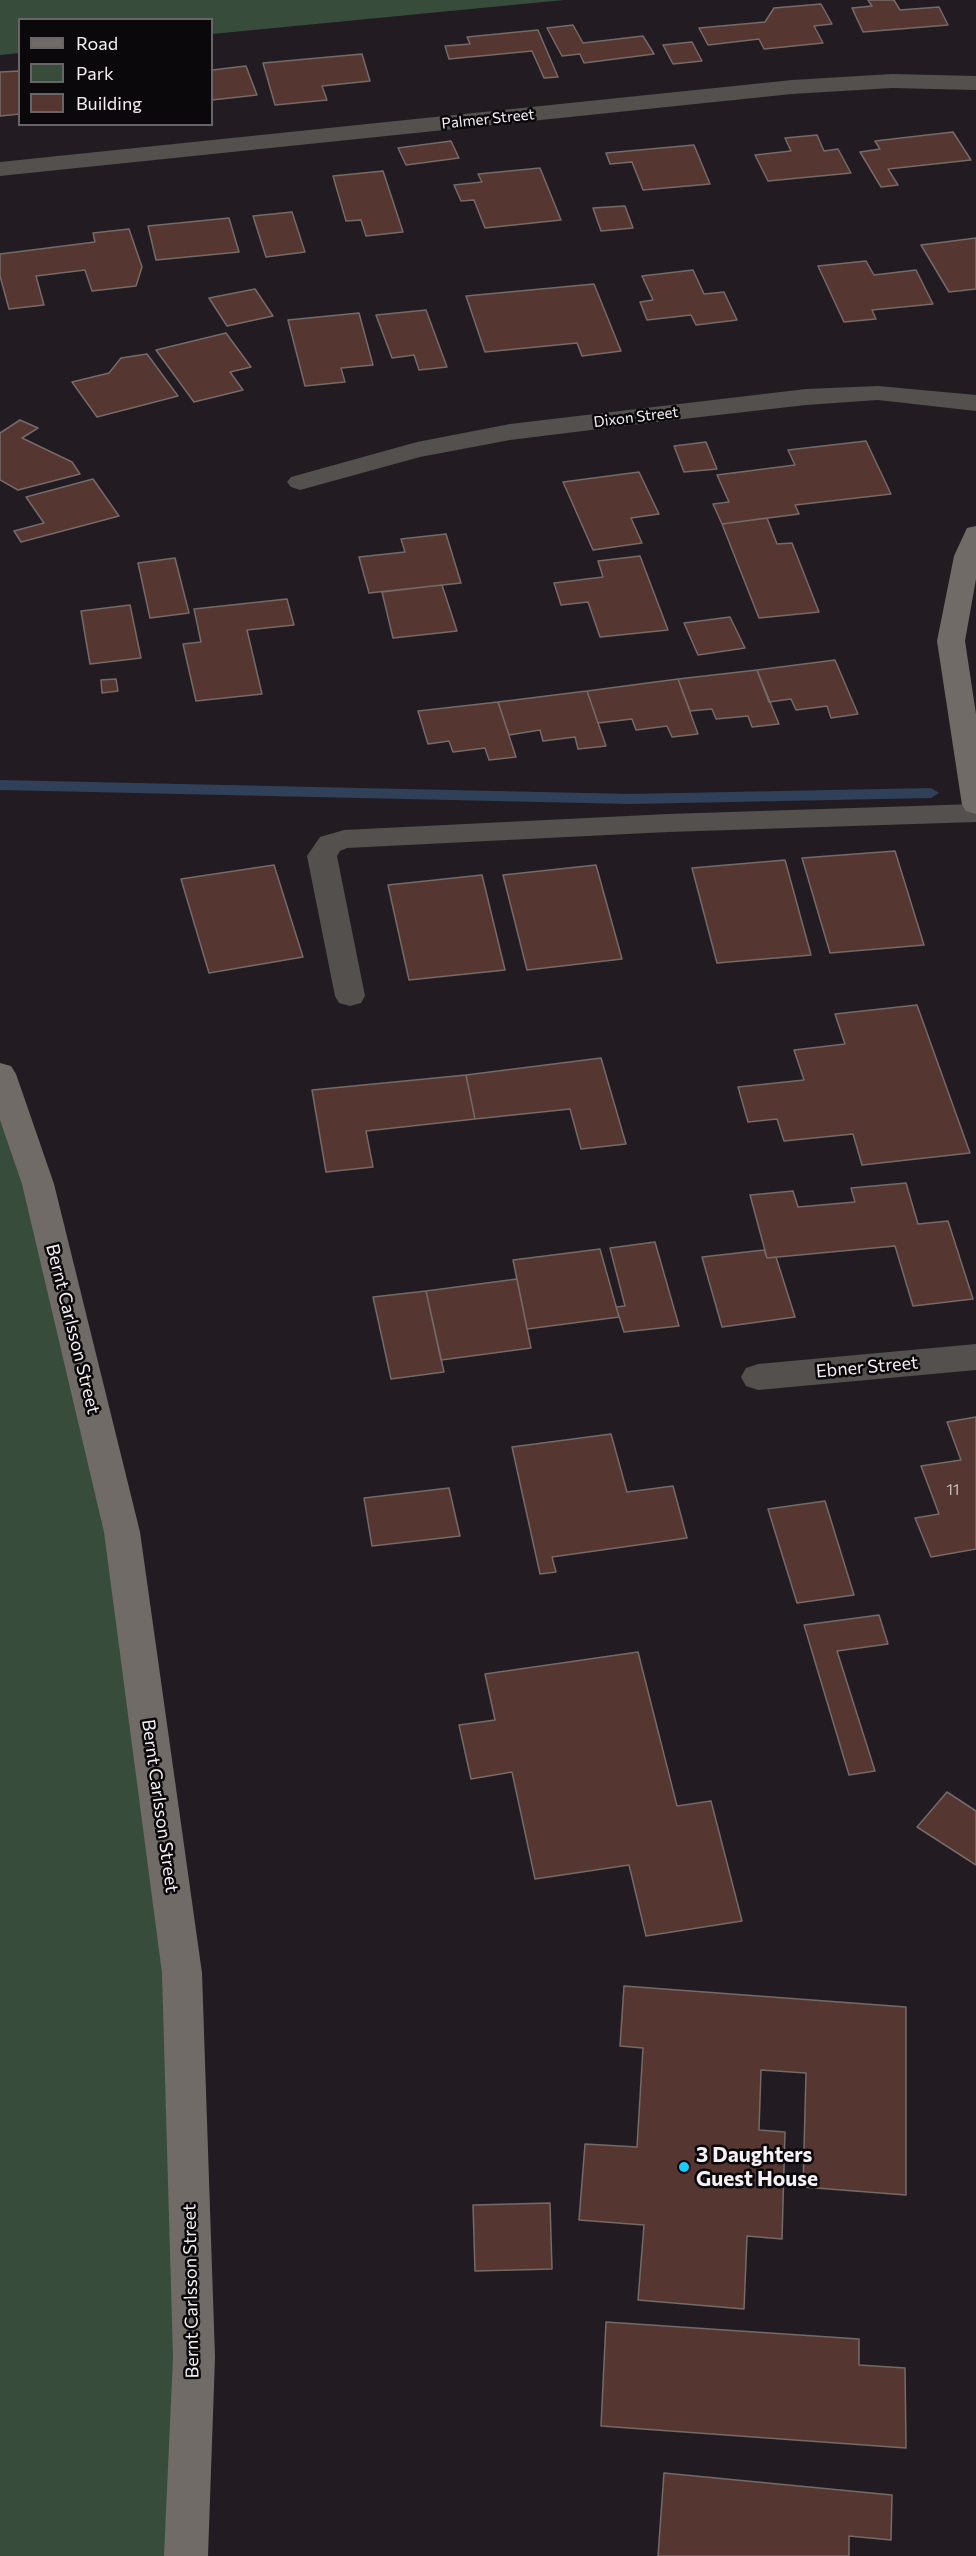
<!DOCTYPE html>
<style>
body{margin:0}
#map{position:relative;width:976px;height:2556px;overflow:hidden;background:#221c22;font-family:Commissioner,sans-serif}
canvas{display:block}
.legend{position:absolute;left:18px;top:18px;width:195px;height:108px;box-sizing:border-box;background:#0a080a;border:2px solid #686568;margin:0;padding:8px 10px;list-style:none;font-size:18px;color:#f4f0f4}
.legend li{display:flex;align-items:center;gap:12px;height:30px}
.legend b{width:30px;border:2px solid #686568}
</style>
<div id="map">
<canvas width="976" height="2556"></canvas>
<ul class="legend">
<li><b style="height:8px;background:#716b67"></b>Road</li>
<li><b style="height:16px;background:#374c3a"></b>Park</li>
<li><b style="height:16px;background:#553630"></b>Building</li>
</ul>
</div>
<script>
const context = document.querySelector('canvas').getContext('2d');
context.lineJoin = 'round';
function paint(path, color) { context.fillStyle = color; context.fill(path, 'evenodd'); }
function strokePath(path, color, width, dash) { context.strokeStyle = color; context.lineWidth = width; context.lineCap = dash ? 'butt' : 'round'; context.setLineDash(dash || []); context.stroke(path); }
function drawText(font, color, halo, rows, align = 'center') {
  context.font = font + ' Commissioner,sans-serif'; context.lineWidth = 5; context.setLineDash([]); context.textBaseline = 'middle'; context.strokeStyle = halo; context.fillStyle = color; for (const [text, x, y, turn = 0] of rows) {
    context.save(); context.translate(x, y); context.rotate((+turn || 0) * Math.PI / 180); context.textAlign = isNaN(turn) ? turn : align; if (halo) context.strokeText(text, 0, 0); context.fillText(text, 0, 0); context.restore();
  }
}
const green = new Path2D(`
 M0 0H564L212 34V20H20L19 53 0 55Z
 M0 1074 122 1532 182 1973 186 2556H0Z`);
const stream = new Path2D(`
 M0 780 630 794 931 788 939 793 931 798 630 804 0 790Z`);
const building = new Path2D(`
 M868 0H894L900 10 939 7 948 25 863 32 852 8 872 6Z
 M821 4 832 24 814 26 823 43 764 49 759 39 708 45 699 28 765 22 774 8Z
 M573 25 583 43 643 36 654 54 584 63 580 54 562 56 547 28Z
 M538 30 558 77 544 78 532 51 449 59 445 46 470 44 467 37Z
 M692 42 702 61 673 64 663 45Z
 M362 54 370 81 322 86 327 100 275 105 263 63Z
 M246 66 257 95 212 100V70Z
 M20 71V114L0 116V72Z
 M953 132 971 160 888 169 898 185 881 187 860 152 880 149 875 141Z
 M817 135 824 151 838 149 851 173 768 181 755 155 791 151 785 138Z
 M451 141 459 158 406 165 398 148Z
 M694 145 710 184 643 190 632 162 610 164 606 153Z
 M540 168 561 220 485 228 474 200 461 201 454 185 482 182 478 174Z
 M383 171 403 232 366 236 361 220 346 221 333 176Z
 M625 206 633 228 601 231 593 208Z
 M292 212 305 252 266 257 253 216Z
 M229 218 239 252 156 260 148 226Z
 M129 229 142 267 136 286 92 291 85 270 36 276 44 305 9 309 0 276V254L95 242 93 233Z
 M976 238V289L949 292 921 245Z
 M866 261 874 275 916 270 933 304 872 310 876 319 844 322 818 266Z
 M693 270 704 294 724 292 737 320 696 325 691 315 647 320 640 302 653 300 642 276Z
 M594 284 621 351 582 356 577 343 485 352 466 296Z
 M255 289 273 316 227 326 209 298Z
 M426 310 447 367 419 370 414 355 392 358 376 315Z
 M359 313 373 365 341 368 345 382 305 386 288 320Z
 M226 333 251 367 230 372 243 390 194 402 156 350Z
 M147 354 178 396 97 417 72 382 109 373 121 358Z
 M20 420 38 428 22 438 72 462 80 474 18 490 0 480V433Z
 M866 441 891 494 795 505 799 514 722 524 713 504 729 502 717 475 795 465 788 450Z
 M706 442 717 469 684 472 674 446Z
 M639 472 659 514 631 518 642 543 593 550 563 482Z
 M93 479 119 516 21 542 14 531 44 523 26 497Z
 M767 518 777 544 792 543 819 612 759 618 722 524Z
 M446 534 461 583 369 593 359 557 405 552 401 539Z
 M640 556 668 630 600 637 588 602 561 605 554 583 603 577 598 561Z
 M175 558 189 613 150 618 138 563Z
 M442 585 457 631 393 638 382 592Z
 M287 599 294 625 247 630 262 694 196 701 183 644 201 642 194 609Z
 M130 605 141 658 90 664 81 611Z
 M730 617 745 648 698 655 684 623Z
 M835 660 858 714 831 718 827 706 796 710 791 699 769 702 757 670Z
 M757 670 779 724 752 727 748 716 716 719 712 709 690 711 678 679Z
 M116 679 118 691 102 693 101 680Z
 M678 679 698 734 672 737 667 726 636 730 632 719 598 723 587 691Z
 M587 691 606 746 578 749 575 737 543 741 540 730 509 735 498 702Z
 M498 702 516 757 489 760 485 748 453 752 449 741 428 744 418 711Z
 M895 851 924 945 830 953 802 858Z
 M785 860 811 955 717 963 692 868Z
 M274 865 303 957 209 973 181 879Z
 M596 865 622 959 527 970 503 875Z
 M482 875 505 970 409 980 388 885Z
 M917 1005 970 1153 862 1165 853 1134 784 1141 777 1119 748 1122 738 1087 804 1080 794 1050 845 1044 835 1014Z
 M601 1058 626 1144 581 1149 570 1109 475 1119 466 1075Z
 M466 1075 475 1119 366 1131 373 1167 326 1172 312 1090Z
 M906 1183 918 1224 948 1221 973 1299 913 1306 895 1246 767 1258 750 1195 793 1191 798 1207 855 1202 851 1188Z
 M655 1242 679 1326 624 1332 616 1307 625 1306 610 1248Z
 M600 1249 619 1317 527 1329 513 1260Z
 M764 1250 767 1258 776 1257 795 1317 722 1327 702 1257Z
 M517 1279 531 1348 441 1360 426 1291Z
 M426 1291 444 1372 391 1379 373 1297Z
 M976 1417V1549L931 1557 915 1518 939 1514 921 1466 961 1460 947 1422Z
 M611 1434 627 1492 673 1486 687 1538 552 1557 556 1572 540 1574 512 1447Z
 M449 1488 460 1536 372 1546 364 1498Z
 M825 1501 854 1595 797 1603 768 1509Z
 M879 1615 888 1644 837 1651 875 1771 849 1775 804 1625Z
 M638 1652 677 1806 711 1801 742 1921 646 1936 629 1865 535 1879 512 1772 471 1779 459 1725 495 1720 485 1674Z
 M947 1792 976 1811V1865L917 1827Z
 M624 1986 906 2007V2195L803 2187 806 2073 761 2070 759 2130 785 2132 782 2239 747 2236 744 2309 638 2300 644 2225 579 2220 585 2144 637 2147 643 2048 620 2046Z
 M550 2203 552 2269 475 2271 473 2205Z
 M606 2322 859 2339V2365L905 2368 906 2448 601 2426Z
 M664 2473 892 2495 891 2540 849 2536V2556H658Z`);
const street = new Path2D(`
 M892 74 976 76V90L892 88 792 94 0 176V162L792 80Z
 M878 386 976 395V411L878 400 806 405 648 423 510 440 420 457 300 490 291 487 287 482 291 477 417 442 510 424 806 389Z
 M976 804V822L668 832 347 848 340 851 337 856 365 996 361 1003 350 1006 339 1003 335 996 307 856 320 837 344 830 668 814Z
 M976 1344V1370L758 1390 746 1386 741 1377 746 1368 758 1364Z`);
const secondary = new Path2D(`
 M976 526V579L965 641 976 714V814L966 811 962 805 937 641 954 556 967 528Z
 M0 1063 11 1066 16 1074 54 1184 140 1532 202 1973 215 2357 208 2556H164L173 2357 162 1973 104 1532 22 1184 0 1120Z`);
const markers = [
 [684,2167,6,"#1acafc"]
];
const farStreetnames = [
 ["Palmer Street",488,119,-6],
 ["Dixon Street",636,417,-7]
];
const numberNames = [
 ["11",953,1490]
];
const streetNames = [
 ["Bernt Carlsson Street",73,1329,76],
 ["Ebner Street",867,1367,-5],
 ["Bernt Carlsson Street",160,1806,82],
 ["Bernt Carlsson Street",191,2291,-91]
];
const nearPoinames = [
 ["3 Daughters",696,2155],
 ["Guest House",696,2179]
];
paint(green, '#374c3a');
paint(stream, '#304058');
paint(building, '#553630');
strokePath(building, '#756a68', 1.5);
paint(street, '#53504d');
paint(secondary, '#716b67');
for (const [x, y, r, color] of markers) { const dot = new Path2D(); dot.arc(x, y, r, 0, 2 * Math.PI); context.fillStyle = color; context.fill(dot); strokePath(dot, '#0a080a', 2); }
drawText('15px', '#f4f0f4', '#0a080a', farStreetnames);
drawText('15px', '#ccc2c3', null, numberNames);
drawText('18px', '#f4f0f4', '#0a080a', streetNames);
drawText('bold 21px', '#f4f0f4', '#0a080a', nearPoinames, 'left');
</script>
